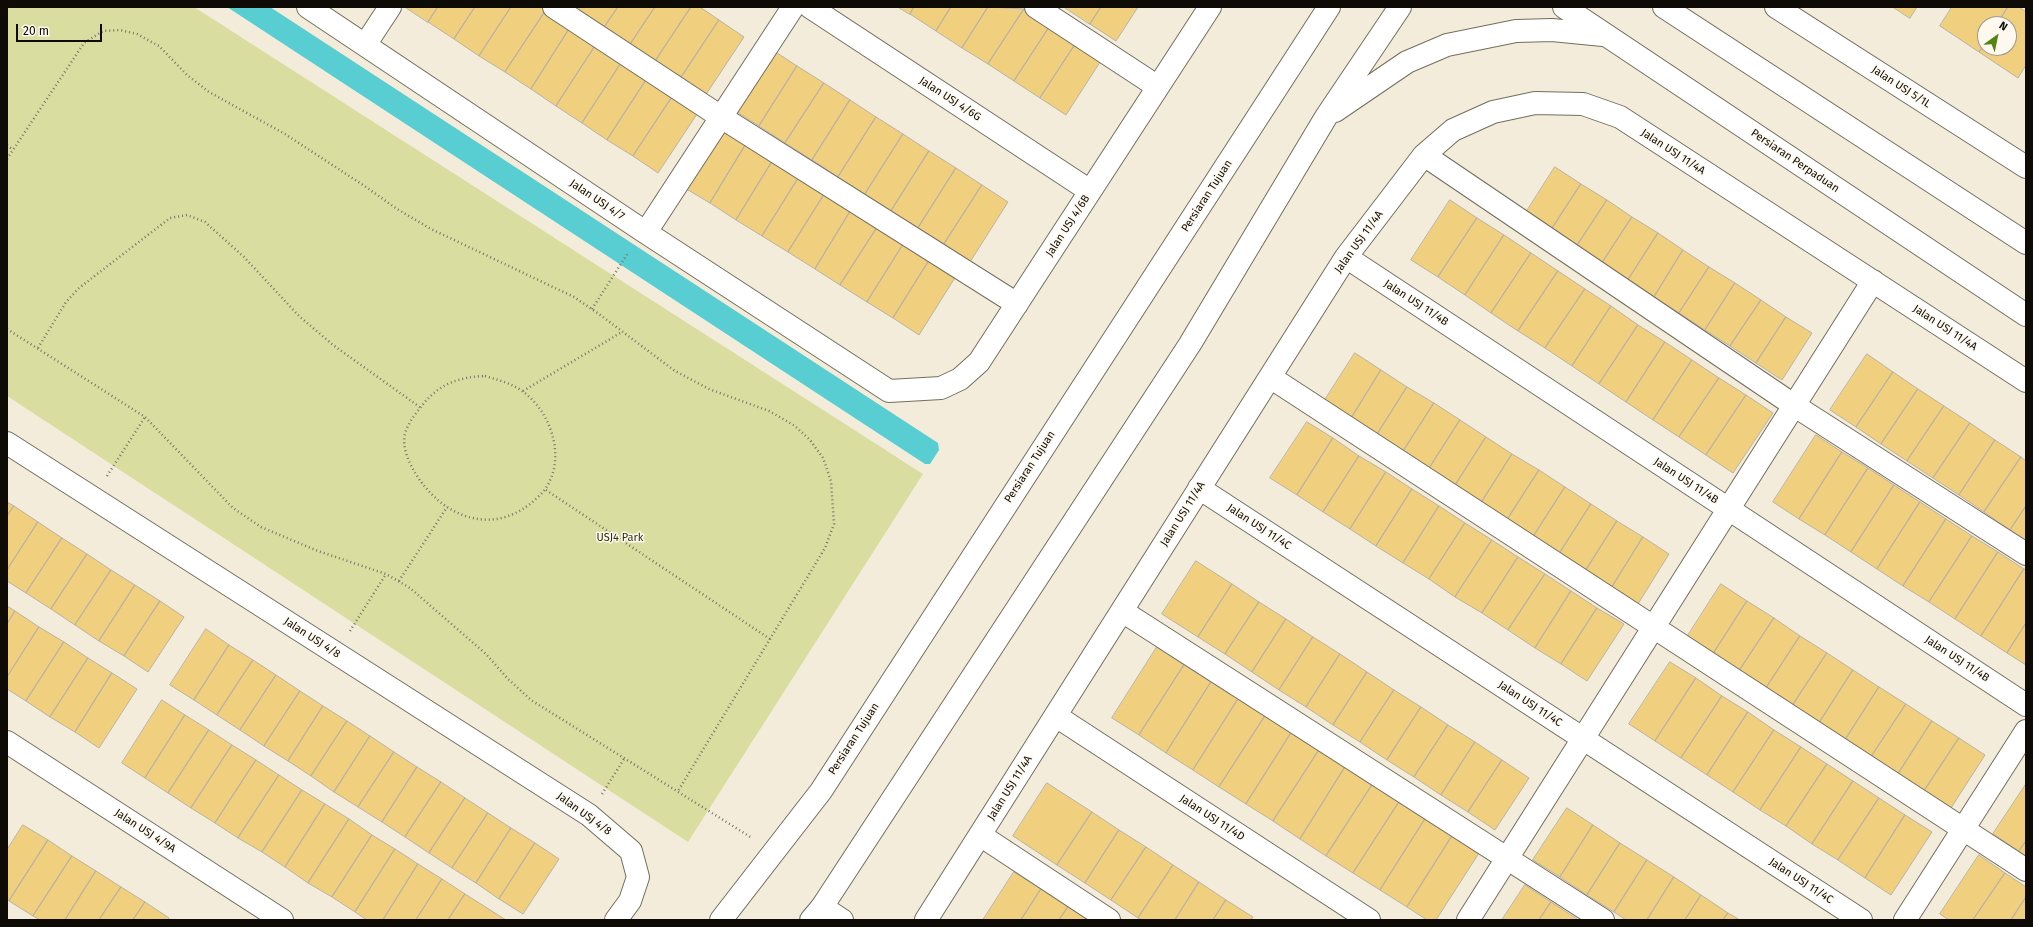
<!DOCTYPE html>
<style>
body{margin:0}
#map{position:relative;width:2033px;height:927px;overflow:hidden;background:#f3ecda;font-family:"Fira Sans",sans-serif}
canvas{display:block}
.frame{position:absolute;inset:0;border:8px solid #0e0b06;pointer-events:none}
.north{position:absolute;left:1977px;top:16px;width:40px;height:40px;box-sizing:border-box;background:#fef9ee;border:1px solid #9e9a91;border-radius:50%;rotate:33deg;font-size:11px;font-weight:700;line-height:16px;text-align:center;color:#0e0b06}
.north::after{content:'';display:block;margin:auto;width:14px;height:18px;background:#558415;clip-path:polygon(50% 0,100% 100%,50% 72%,0 100%)}
.scale{position:absolute;left:16px;top:24px;width:86px;height:18px;box-sizing:border-box;border:2px solid #0e0b06;border-top:0;padding-left:5px;font-size:12px;line-height:14px;white-space:nowrap;color:#0e0b06;-webkit-text-stroke:3px #fef9ee;paint-order:stroke}
</style>
<div id="map">
<canvas width="2033" height="927"></canvas>
<div class="frame"></div>
<div class="north">N</div>
<div class="scale">20 m</div>
</div>
<script>
const context = document.querySelector('canvas').getContext('2d');
context.lineJoin = 'round';
function paint(path, color) { context.fillStyle = color; context.fill(path, 'evenodd'); }
function strokePath(path, color, width, dash) { context.strokeStyle = color; context.lineWidth = width; context.lineCap = dash ? 'butt' : 'round'; context.setLineDash(dash || []); context.stroke(path); }
function drawText(font, color, halo, rows, align = 'center') {
  context.font = font + ' "Fira Sans",sans-serif'; context.lineWidth = 3; context.setLineDash([]); context.textBaseline = 'middle'; context.strokeStyle = halo; context.fillStyle = color; for (const [text, x, y, turn = 0] of rows) {
    context.save(); context.translate(x, y); context.rotate((+turn || 0) * Math.PI / 180); context.textAlign = isNaN(turn) ? turn : align; if (halo) context.strokeText(text, 0, 0); context.fillText(text, 0, 0); context.restore();
  }
}
const green = new Path2D(`
 M7 7H194L923 474 688 842 7 396Z`);
const water = new Path2D(`
 M227 7H270L938 443 939 450 930 464H925Z`);
const building = new Path2D(`
 M405 7H438L428 22Z
 M438 7H475L454 39 428 22Z
 M475 7H511L479 56 454 39Z
 M511 7H541L546 10 505 72 479 56Z
 M581 7H618L603 29 578 12Z
 M618 7H655L629 46 603 29Z
 M655 7H691L654 63 629 46Z
 M691 7H700L719 20 680 79 654 63Z
 M898 7H914L910 14Z
 M914 7H951L936 31 910 14Z
 M951 7H988L962 48 936 31Z
 M988 7 1024 9 988 64 962 48Z
 M1064 7H1101L1090 24Z
 M1101 7H1138L1116 41 1090 24Z
 M1893 7H1917L1910 18Z
 M1952 7H2008L1997 24H1985V43L1979 52 1940 26Z
 M2008 7H2019L2026 12V65L2018 78 1979 52 1985 43V48H2009V24H1997Z
 M1024 9 1050 26 1014 81 988 64Z
 M546 10 571 26 531 89 505 72Z
 M719 20 744 37 705 96 680 79Z
 M571 26 597 43 556 106 531 89Z
 M1050 26 1076 43 1040 98 1014 81Z
 M597 43 623 60 582 123 556 106Z
 M1076 43 1102 59 1066 115 1040 98Z
 M771 49 797 66 759 126 732 109Z
 M623 60 648 77 607 140 582 123Z
 M797 66 824 83 785 143 759 126Z
 M648 77 674 94 633 156 607 140Z
 M824 83 850 100 812 160 785 143Z
 M674 94 699 111 658 173 633 156Z
 M850 100 876 117 838 177 812 160Z
 M876 117 903 134 865 194 838 177Z
 M720 128 746 144 710 203 683 187Z
 M903 134 929 151 891 211 865 194Z
 M746 144 773 160 736 220 710 203Z
 M929 151 956 168 918 228 891 211Z
 M773 160 799 177 762 236 736 220Z
 M1555 167 1581 184 1551 230 1525 214Z
 M956 168 982 185 944 244 918 228Z
 M799 177 825 193 788 252 762 236Z
 M1581 184 1607 200 1576 247 1551 230Z
 M982 185 1008 202 970 262 944 244Z
 M825 193 851 210 815 269 788 252Z
 M1450 200 1477 218 1438 277 1411 260Z
 M1607 200 1632 217 1602 263 1576 247Z
 M851 210 878 226 840 285 815 269Z
 M1632 217 1658 233 1628 280 1602 263Z
 M1477 218 1504 235 1465 295 1438 277Z
 M878 226 904 243 867 302 840 285Z
 M1658 233 1683 250 1654 297 1628 280Z
 M1504 235 1531 253 1491 313 1465 295Z
 M904 243 930 259 893 318 867 302Z
 M1683 250 1709 267 1679 313 1654 297Z
 M1531 253 1558 271 1518 331 1491 313Z
 M930 259 956 276 919 335 893 318Z
 M1709 267 1735 283 1705 330 1679 313Z
 M1558 271 1585 289 1545 348 1518 331Z
 M1735 283 1761 300 1730 346 1705 330Z
 M1585 289 1611 306 1572 366 1545 348Z
 M1761 300 1786 317 1756 363 1730 346Z
 M1611 306 1638 325 1599 384 1572 366Z
 M1786 317 1812 333 1782 380 1756 363Z
 M1638 325 1665 342 1626 402 1599 384Z
 M1665 342 1692 360 1653 420 1626 402Z
 M1355 353 1381 370 1350 420 1323 403Z
 M1867 354 1893 372 1856 427 1830 410Z
 M1692 360 1719 378 1679 437 1653 420Z
 M1381 370 1407 387 1376 436 1350 420Z
 M1893 372 1918 389 1881 444 1856 427Z
 M1719 378 1746 395 1706 455 1679 437Z
 M1407 387 1434 403 1402 453 1376 436Z
 M1918 389 1944 406 1907 461 1881 444Z
 M1746 395 1773 413 1733 473 1706 455Z
 M1434 403 1460 420 1428 470 1402 453Z
 M1944 406 1970 423 1933 478 1907 461Z
 M1460 420 1486 437 1454 487 1428 470Z
 M1307 422 1333 438 1297 495 1270 478Z
 M1970 423 1995 440 1959 495 1933 478Z
 M1816 435 1842 452 1799 519 1773 502Z
 M1486 437 1512 454 1481 503 1454 487Z
 M1333 438 1359 456 1323 512 1297 495Z
 M1995 440 2021 457 1984 512 1959 495Z
 M1842 452 1868 468 1825 535 1799 519Z
 M1512 454 1539 470 1507 520 1481 503Z
 M1359 456 1386 472 1350 529 1323 512Z
 M2021 457 2026 461V506L2010 530 1984 512Z
 M1868 468 1894 485 1851 552 1825 535Z
 M1539 470 1565 487 1533 537 1507 520Z
 M1386 472 1412 489 1376 546 1350 529Z
 M1894 485 1920 502 1877 569 1851 552Z
 M1565 487 1591 504 1559 554 1533 537Z
 M1412 489 1439 506 1403 563 1376 546Z
 M7 502 14 506 7 516Z
 M1920 502 1946 519 1903 586 1877 569Z
 M1591 504 1617 521 1586 570 1559 554Z
 M14 506 38 522 7 570V516Z
 M1439 506 1465 523 1429 579 1403 563Z
 M2026 506V540L2010 530Z
 M1946 519 1972 536 1929 602 1903 586Z
 M1617 521 1643 537 1612 587 1586 570Z
 M38 522 62 538 26 593 7 581V570Z
 M1465 523 1492 540 1455 597 1429 579Z
 M1972 536 1998 552 1955 619 1929 602Z
 M1643 537 1669 554 1638 604 1612 587Z
 M62 538 87 554 51 609 26 593Z
 M1492 540 1518 557 1482 613 1455 597Z
 M1998 552 2024 569 1981 636 1955 619Z
 M87 554 111 570 75 625 51 609Z
 M1518 557 1545 574 1508 630 1482 613Z
 M1196 561 1232 584 1198 637 1162 614Z
 M2024 569 2026 570V623L2007 653 1981 636Z
 M111 570 135 585 99 641 75 625Z
 M1545 574 1571 591 1535 648 1508 630Z
 M1232 584 1259 602 1225 654 1198 637Z
 M1721 584 1747 601 1713 654 1687 637Z
 M135 585 160 601 124 656 99 641Z
 M1571 591 1597 608 1561 664 1535 648Z
 M160 601 184 617 148 672 124 656Z
 M1747 601 1774 618 1739 671 1713 654Z
 M1259 602 1286 619 1252 672 1225 654Z
 M7 606 15 611 7 624Z
 M1597 608 1624 624 1587 681 1561 664Z
 M15 611 39 627 7 677V624Z
 M1774 618 1800 636 1766 688 1739 671Z
 M1286 619 1313 637 1279 690 1252 672Z
 M2026 623V665L2007 653Z
 M39 627 64 642 26 701 7 689V677Z
 M206 629 229 645 194 700 170 685Z
 M1800 636 1827 653 1792 706 1766 688Z
 M1313 637 1340 654 1306 707 1279 690Z
 M64 642 88 658 50 717 26 701Z
 M229 645 253 660 217 715 194 700Z
 M1157 647 1184 665 1139 735 1112 718Z
 M1827 653 1853 670 1819 723 1792 706Z
 M1340 654 1367 672 1333 725 1306 707Z
 M88 658 112 673 75 732 50 717Z
 M253 660 276 675 240 730 217 715Z
 M1670 662 1696 678 1655 741 1629 724Z
 M1184 665 1211 682 1166 753 1139 735Z
 M1853 670 1879 687 1845 740 1819 723Z
 M1367 672 1394 690 1360 742 1333 725Z
 M112 673 137 689 99 748 75 732Z
 M276 675 300 691 264 746 240 730Z
 M1696 678 1722 696 1681 758 1655 741Z
 M1211 682 1238 699 1193 770 1166 753Z
 M1879 687 1906 704 1871 757 1845 740Z
 M1394 690 1421 707 1387 760 1360 742Z
 M300 691 323 706 288 761 264 746Z
 M1722 696 1748 712 1707 775 1681 758Z
 M1238 699 1265 716 1219 787 1193 770Z
 M162 700 185 715 145 778 122 763Z
 M1906 704 1932 721 1898 774 1871 757Z
 M323 706 347 721 311 776 288 761Z
 M1421 707 1448 725 1414 777 1387 760Z
 M1748 712 1774 730 1733 792 1707 775Z
 M185 715 209 730 168 793 145 778Z
 M1265 716 1291 733 1246 804 1219 787Z
 M347 721 370 736 334 792 311 776Z
 M1932 721 1959 738 1924 791 1898 774Z
 M1448 725 1475 742 1441 795 1414 777Z
 M209 730 232 745 191 808 168 793Z
 M1774 730 1801 747 1760 810 1733 792Z
 M1291 733 1319 750 1273 821 1246 804Z
 M370 736 394 752 358 807 334 792Z
 M1959 738 1985 755 1951 808 1924 791Z
 M1475 742 1502 760 1468 812 1441 795Z
 M232 745 256 760 215 823 191 808Z
 M1801 747 1827 764 1786 826 1760 810Z
 M1319 750 1345 767 1300 839 1273 821Z
 M394 752 417 767 382 822 358 807Z
 M256 760 279 775 238 838 215 823Z
 M1502 760 1529 778 1495 830 1468 812Z
 M1827 764 1853 781 1812 844 1786 826Z
 M417 767 441 782 405 837 382 822Z
 M1345 767 1372 785 1326 856 1300 839Z
 M279 775 302 790 262 852 238 838Z
 M1853 781 1879 798 1838 860 1812 844Z
 M441 782 465 798 429 853 405 837Z
 M1047 783 1092 812 1057 865 1013 836Z
 M2026 784V841L2019 851 1993 834Z
 M1372 785 1399 802 1353 873 1326 856Z
 M302 790 325 804 285 867 262 852Z
 M465 798 488 813 452 868 429 853Z
 M1879 798 1905 815 1865 878 1838 860Z
 M1399 802 1425 819 1380 890 1353 873Z
 M325 804 349 819 308 883 285 867Z
 M1567 808 1593 825 1560 877 1533 860Z
 M1092 812 1119 830 1085 883 1057 865Z
 M488 813 511 828 476 883 452 868Z
 M1905 815 1932 832 1891 895 1865 878Z
 M349 819 372 835 332 897 308 883Z
 M1425 819 1452 836 1407 907 1380 890Z
 M23 825 48 840 9 901 7 899V850Z
 M1593 825 1620 843 1587 895 1560 877Z
 M511 828 535 843 499 899 476 883Z
 M1119 830 1146 847 1111 900 1085 883Z
 M372 835 395 849 355 912 332 897Z
 M1452 836 1479 853 1436 920H1427L1407 907Z
 M48 840 72 856 33 916 9 901Z
 M2026 841V856L2019 851Z
 M535 843 559 859 523 914 499 899Z
 M1620 843 1647 860 1614 912 1587 895Z
 M1146 847 1173 865 1138 918 1111 900Z
 M395 849 418 864 383 920H367L355 912Z
 M1979 855 2005 873 1973 920H1949L1940 914Z
 M72 856 96 871 65 920H40L33 916Z
 M1647 860 1674 877 1647 920H1626L1614 912Z
 M418 864 442 879 416 920H383Z
 M1173 865 1199 882 1175 920H1142L1138 918Z
 M96 871 121 887 99 920H65Z
 M1014 872 1041 889 1021 920H983Z
 M2005 873 2026 887V897L2011 920H1973Z
 M1674 877 1701 895 1685 920H1647Z
 M442 879 465 894 448 920H416Z
 M1199 882 1226 900 1213 920H1175Z
 M1525 885 1551 902 1539 920H1502Z
 M121 887 145 902 133 920H99Z
 M1041 889 1068 907 1059 920H1021Z
 M465 894 506 920H448Z
 M1701 895 1728 913 1723 920H1685Z
 M2026 897V920H2011Z
 M1226 900 1253 917 1251 920H1213Z
 M145 902 169 918 168 920H133Z
 M1551 902 1577 919 1576 920H1539Z
 M1068 907 1089 920H1059Z
 M1728 913 1740 920H1723Z`);
const path = new Path2D(`
 M7 145 13 150
 M7 159 84 43 103 31 120 30 137 34 159 46 187 75 209 92 285 134 366 187 397 209 431 229 574 297 599 314 675 371 709 389 769 411 795 426 810 440 823 458 831 481 834 524 825 548 678 791
 M592 309 628 253
 M7 329 145 417 233 508 261 527 318 551 386 574 410 588 486 654 507 678 531 700 752 838
 M38 348 66 302 79 288 170 218 187 215 205 222 244 257 299 316 333 345 421 408
 M485 376C498 380 511 383 522 391 554 413 569 467 539 496 496 539 442 519 414 471 408 461 402 446 405 434 408 422 417 412 424 403 441 383 460 377 485 376Z
 M523 391 622 332
 M107 476 145 417
 M546 490 770 639
 M399 581 447 507
 M350 631 386 574
 M602 794 624 759`);
const minor = new Path2D(`
 M308 7 642 230 889 391 941 388 960 379 979 362 1210 7
 M554 7 721 117 1017 304
 M810 7 1090 191
 M1036 7 1158 87
 M1776 7 2026 167
 M365 45 390 7
 M1424 155 1795 406 2026 554
 M646 232 793 7
 M1346 257 2026 705
 M1270 377 2026 870
 M7 443 589 815 631 851 638 877 630 901 616 920
 M1199 488 1861 920
 M1122 611 1603 920
 M1056 716 1369 920
 M7 742 282 920
 M980 835 1109 920
 M822 907 842 920
 M926 920 1346 257 1424 155 1453 130 1493 112 1535 103 1583 104 1620 117 2026 381
 M1468 920 1873 281
 M1905 920 2026 731`);
const major = new Path2D(`
 M1564 7 2026 315
 M1664 7 2026 243
 M1335 111 1407 62 1447 45 1516 31 1552 30 1603 35
 M721 920 821 791 1329 7
 M811 920 822 907 1190 344 1326 117 1400 7`);
const streetNames = [
 ["Jalan USJ 5/1L",1901,87,33],
 ["Jalan USJ 4/6G",950,99,33],
 ["Jalan USJ 11/4A",1673,152,33],
 ["Persiaran Perpaduan",1795,161,34],
 ["Persiaran Tujuan",1207,196,-57],
 ["Jalan USJ 4/7",597,200,34],
 ["Jalan USJ 4/6B",1068,226,-57],
 ["Jalan USJ 11/4A",1359,242,-54],
 ["Jalan USJ 11/4B",1416,303,33],
 ["Jalan USJ 11/4A",1945,328,33],
 ["Persiaran Tujuan",1030,467,-57],
 ["Jalan USJ 11/4B",1686,481,33],
 ["Jalan USJ 11/4A",1183,514,-58],
 ["Jalan USJ 11/4C",1259,527,33],
 ["Jalan USJ 4/8",312,638,33],
 ["Jalan USJ 11/4B",1957,659,33],
 ["Jalan USJ 11/4C",1530,704,33],
 ["Persiaran Tujuan",854,739,-57],
 ["Jalan USJ 11/4A",1010,788,-58],
 ["Jalan USJ 4/8",584,814,36],
 ["Jalan USJ 11/4D",1212,818,33],
 ["Jalan USJ 4/9A",145,831,33],
 ["Jalan USJ 11/4C",1801,881,33]
];
const parkNames = [
 ["USJ4 Park",620,538]
];
paint(green, '#d9dd9f');
paint(water, '#58ced3');
paint(building, '#f0cf7f');
strokePath(building, '#bab3a2', 1);
strokePath(minor, '#746e5e', 24);
strokePath(major, '#746e5e', 24);
strokePath(path, '#7a756a', 2.5, [1, 3]);
strokePath(minor, '#fff', 22);
strokePath(major, '#fff', 22);
drawText('11px', '#0e0b06', '#fef9ee', streetNames);
drawText('11px', '#2e2f0b', '#fef9ee', parkNames);
</script>
